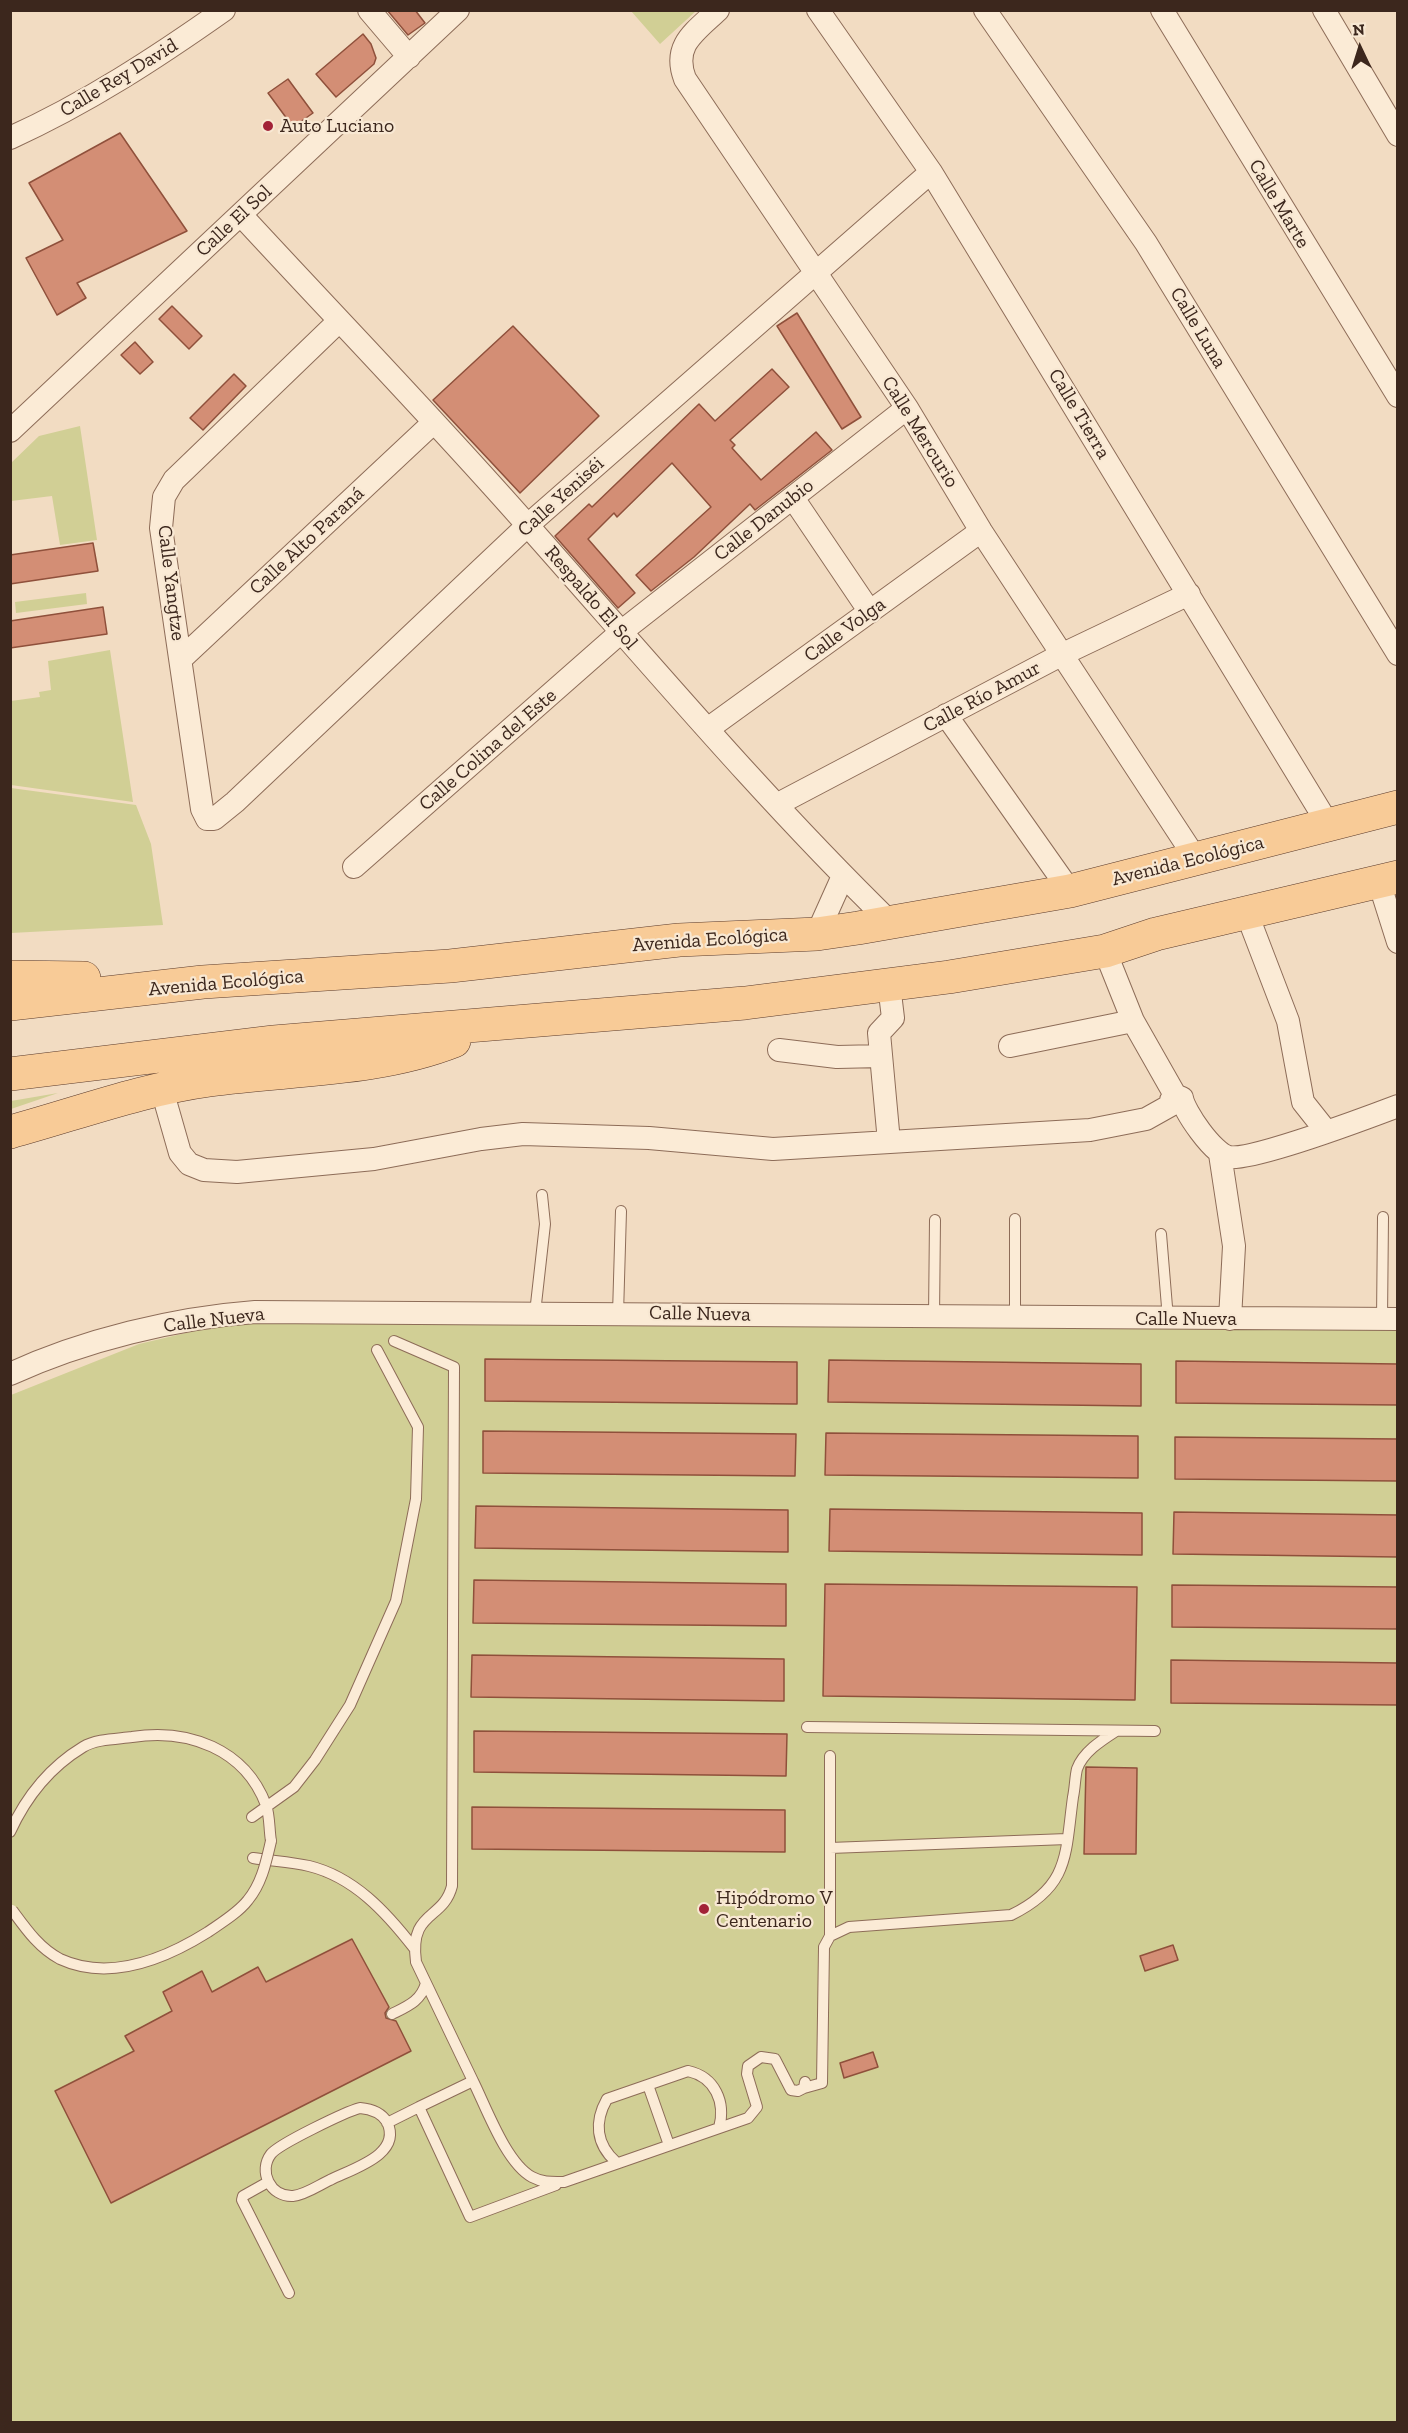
<!DOCTYPE html>
<meta charset="utf-8">
<style>
body{margin:0}
#map{position:relative;width:1408px;height:2433px;overflow:hidden;background:#f2dcc2;font-family:"Zilla Slab",serif}
canvas{display:block}
.frame{position:absolute;inset:0;border:12px solid #3c271d;pointer-events:none}
.north{position:absolute;left:1330px;top:18px;width:60px;height:60px;-webkit-text-stroke:4px #f8e8d3;paint-order:stroke;rotate:356deg;font-size:16px;font-weight:700;line-height:24px;text-align:center;color:#3c271d}
.north::after{content:'';display:block;margin:auto;width:21px;height:27px;background:#3c271d;clip-path:polygon(50% 0,100% 100%,50% 72%,0 100%)}
</style>
<div id="map">
<canvas width="1408" height="2433"></canvas>
<div class="frame"></div>
<div class="north">N</div>
</div>
<script>
const context = document.querySelector('canvas').getContext('2d');
context.lineJoin = 'round';
function paint(path, color) { context.fillStyle = color; context.fill(path, 'evenodd'); }
function strokePath(path, color, width, dash) { context.strokeStyle = color; context.lineWidth = width; context.lineCap = dash ? 'butt' : 'round'; context.setLineDash(dash || []); context.stroke(path); }
function drawText(font, color, halo, rows, align = 'center') {
  context.font = font + ' "Zilla Slab",serif'; context.lineWidth = 4.5; context.setLineDash([]); context.textBaseline = 'middle'; context.strokeStyle = halo; context.fillStyle = color; for (const [text, x, y, turn = 0] of rows) {
    context.save(); context.translate(x, y); context.rotate((+turn || 0) * Math.PI / 180); context.textAlign = isNaN(turn) ? turn : align; if (halo) context.strokeText(text, 0, 0); context.fillText(text, 0, 0); context.restore();
  }
}
const green = new Path2D(`
 M631 11H696L660 44Z
 M80 426 97 540 60 545 52 496 11 501V463L39 436Z
 M86 593 87 604 16 613 15 602Z
 M110 650 133 802 11 785V701L40 697 39 692 51 690 48 661Z
 M11 788 136 805 151 844 163 925 11 933Z
 M58 1093 11 1109V1101Z
 M228 1323 1397 1324V2422H11V1395L139 1344Z`);
const building = new Path2D(`
 M387 10H415L425 23 408 35Z
 M363 34 371 44 376 58 374 64 336 97 316 74Z
 M288 79 313 113 293 127 268 93Z
 M120 133 187 231 77 283 86 298 57 315 26 258 63 240 29 183Z
 M172 306 202 336 189 349 159 319Z
 M797 313 861 417 842 429 777 326Z
 M513 326 599 416 520 493 433 400Z
 M135 342 153 362 140 374 121 355Z
 M772 369 789 387 730 440 735 445 732 448 761 480 816 432 832 450 755 510 750 504 694 557 651 591 636 575 711 507 672 463 617 517 614 513 588 539 635 593 618 608 555 536 589 504 592 507 699 404 715 421Z
 M234 374 246 386 203 430 190 418Z
 M93 543 98 571 10 584V555Z
 M103 607 107 634 10 648V621Z
 M485 1359 797 1362V1404L485 1401Z
 M829 1360 1141 1364V1406L828 1402Z
 M1176 1361 1398 1364V1405L1176 1403Z
 M483 1431 796 1434 795 1476 483 1473Z
 M826 1433 1138 1436V1478L825 1475Z
 M1175 1437 1398 1439V1481L1175 1479Z
 M476 1506 788 1510V1552L475 1548Z
 M830 1509 1142 1513V1555L829 1551Z
 M1174 1512 1398 1515V1557L1173 1554Z
 M474 1580 786 1584V1626L473 1623Z
 M825 1584 1137 1587 1135 1700 823 1696Z
 M1172 1585 1398 1587V1629L1172 1627Z
 M472 1655 784 1659V1701L471 1697Z
 M1171 1660 1398 1663V1705L1171 1703Z
 M474 1731 787 1734 786 1776 474 1772Z
 M1086 1767 1137 1768 1136 1854H1084Z
 M472 1807 785 1810V1852L472 1849Z
 M352 1939 389 2007 385 2013 386 2018 396 2021 411 2051 111 2203 55 2091 134 2051 125 2036 172 2011 163 1992 202 1971 212 1992 258 1967 266 1982Z
 M1173 1945 1178 1960 1145 1971 1140 1956Z
 M873 2052 878 2067 844 2078 840 2063Z`);
const lane = new Path2D(`
 M1015 1219V1317
 M1161 1234 1168 1319
 M535 1313 545 1224 542 1195
 M618 1314 621 1211
 M934 1317 935 1220
 M1382 1319 1383 1217
 M394 1341 454 1367 452 1886C443 1921 409 1910 416 1962L473 2081 419 2107
 M807 1727 1155 1731
 M252 1817 294 1787 315 1760 350 1705 396 1601 416 1499 418 1427 377 1350
 M10 1832C26 1797 50 1767 83 1747 96 1739 117 1739 132 1737 188 1728 245 1749 266 1805 270 1816 269 1830 271 1841
 M830 1848 1067 1839
 M253 1858C272 1861 291 1862 309 1866 354 1877 386 1912 414 1948
 M830 1936V1756
 M392 2014C408 2006 421 2001 426 1983
 M473 2081C486 2107 506 2163 532 2177 543 2183 553 2182 564 2182L748 2118 757 2107 747 2074 748 2066 761 2057 775 2059 791 2090 798 2091 804 2088 805 2082
 M648 2085 669 2145
 M804 2088 822 2083 824 1947 830 1936 849 1927 1011 1915C1070 1886 1065 1855 1073 1797 1075 1788 1075 1777 1077 1769 1083 1752 1102 1740 1116 1731
 M360 2108C371 2109 381 2112 387 2122 403 2155 351 2169 330 2180 319 2185 305 2195 293 2196 270 2197 258 2171 271 2154 279 2144 345 2112 360 2108Z
 M387 2123 419 2107 470 2217 556 2185
 M616 2162C596 2144 594 2122 607 2099L688 2071C715 2077 726 2102 719 2128
 M268 2182 243 2196 242 2200 289 2293`);
const street = new Path2D(`
 M369 10 409 57
 M718 10C695 32 672 45 685 79L907 408 981 531 1196 859
 M818 10 931 172 1328 824
 M985 10 1146 243 1398 654
 M1162 10 1398 396
 M1324 10 1398 135
 M10 138C87 103 156 58 224 10
 M241 215C337 319 436 421 529 527 648 661 763 798 891 923
 M339 321 174 480 164 497 161 528 202 809 207 819H214L235 802 528 525 931 172
 M10 431 458 10
 M793 498 870 612
 M181 659 433 423
 M946 715 1070 891
 M709 728 981 531
 M778 804 1061 655 1189 594
 M354 867 621 632 907 408
 M1379 882 1398 942
 M1247 914 1288 1021 1303 1102 1326 1131
 M817 934 843 876
 M1105 951 1133 1021 1175 1095
 M1010 1046 1133 1021
 M779 1050 837 1057 881 1056
 M162 1090 180 1153 189 1164 204 1170 237 1172 374 1159 481 1139 523 1134 649 1138 773 1149 1090 1130 1146 1119 1171 1105
 M1171 1100 1175 1095 1182 1098C1184 1111 1213 1154 1229 1157 1252 1161 1369 1117 1398 1106
 M889 1142 879 1033 893 1018 889 985
 M1220 1154 1234 1246 1230 1319
 M10 1374C84 1340 175 1318 255 1312L1398 1319`);
const primary = new Path2D(`
 M10 977 84 978
 M10 1004 203 982 450 966 679 940 817 934 858 928 1070 891 1398 807
 M10 1074 274 1042 745 1003 949 977 1105 951 1156 934 1398 877
 M10 1132C76 1114 143 1089 210 1080 290 1069 378 1071 454 1041`);
const laneBridge = new Path2D(`
 M12 1910C26 1929 39 1948 60 1959 110 1982 165 1959 208 1932 221 1923 238 1913 248 1900 262 1883 266 1862 271 1841`);
const markers = [
 [268,126,6,"#a22237"],
 [704,1909,6,"#a22237"]
];
const streetNames = [
 ["Calle Rey David",119,78,-31],
 ["Calle Marte",1279,204,59],
 ["Calle El Sol",234,221,-43],
 ["Calle Luna",1198,328,59],
 ["Calle Tierra",1079,414,59],
 ["Calle Mercurio",920,432,58],
 ["Calle Yeniséi",561,497,-42],
 ["Calle Danubio",764,520,-38],
 ["Calle Alto Paraná",307,541,-43],
 ["Calle Yangtze",171,583,83],
 ["Respaldo El Sol",591,598,49],
 ["Calle Volga",845,630,-36],
 ["Calle Río Amur",982,697,-28],
 ["Calle Colina del Este",488,750,-41],
 ["Avenida Ecológica",1188,861,-14],
 ["Avenida Ecológica",710,940,-4],
 ["Avenida Ecológica",226,983,-5],
 ["Calle Nueva",700,1314,1],
 ["Calle Nueva",1186,1319],
 ["Calle Nueva",214,1320,-7]
];
const poiNames = [
 ["Auto Luciano",280,126],
 ["Hipódromo V",716,1898],
 ["Centenario",716,1921]
];
paint(green, '#d1cf95');
paint(building, '#d38e75');
strokePath(building, '#8f503b', 1.5);
strokePath(lane, '#8d6c58', 12);
strokePath(street, '#8d6c58', 24);
strokePath(primary, '#5b3b2c', 34);
strokePath(lane, '#fbebd6', 10);
strokePath(street, '#fbebd6', 22);
strokePath(primary, '#f8cb97', 33);
strokePath(laneBridge, '#8d6c58', 12, []);
strokePath(laneBridge, '#fbebd6', 10);
for (const [x, y, r, color] of markers) { const dot = new Path2D(); dot.arc(x, y, r, 0, 2 * Math.PI); context.fillStyle = color; context.fill(dot); strokePath(dot, '#f8e8d3', 2); }
drawText('20px', '#3c271d', '#f8e8d3', streetNames);
drawText('20px', '#3c271d', '#f8e8d3', poiNames, 'left');
</script>
